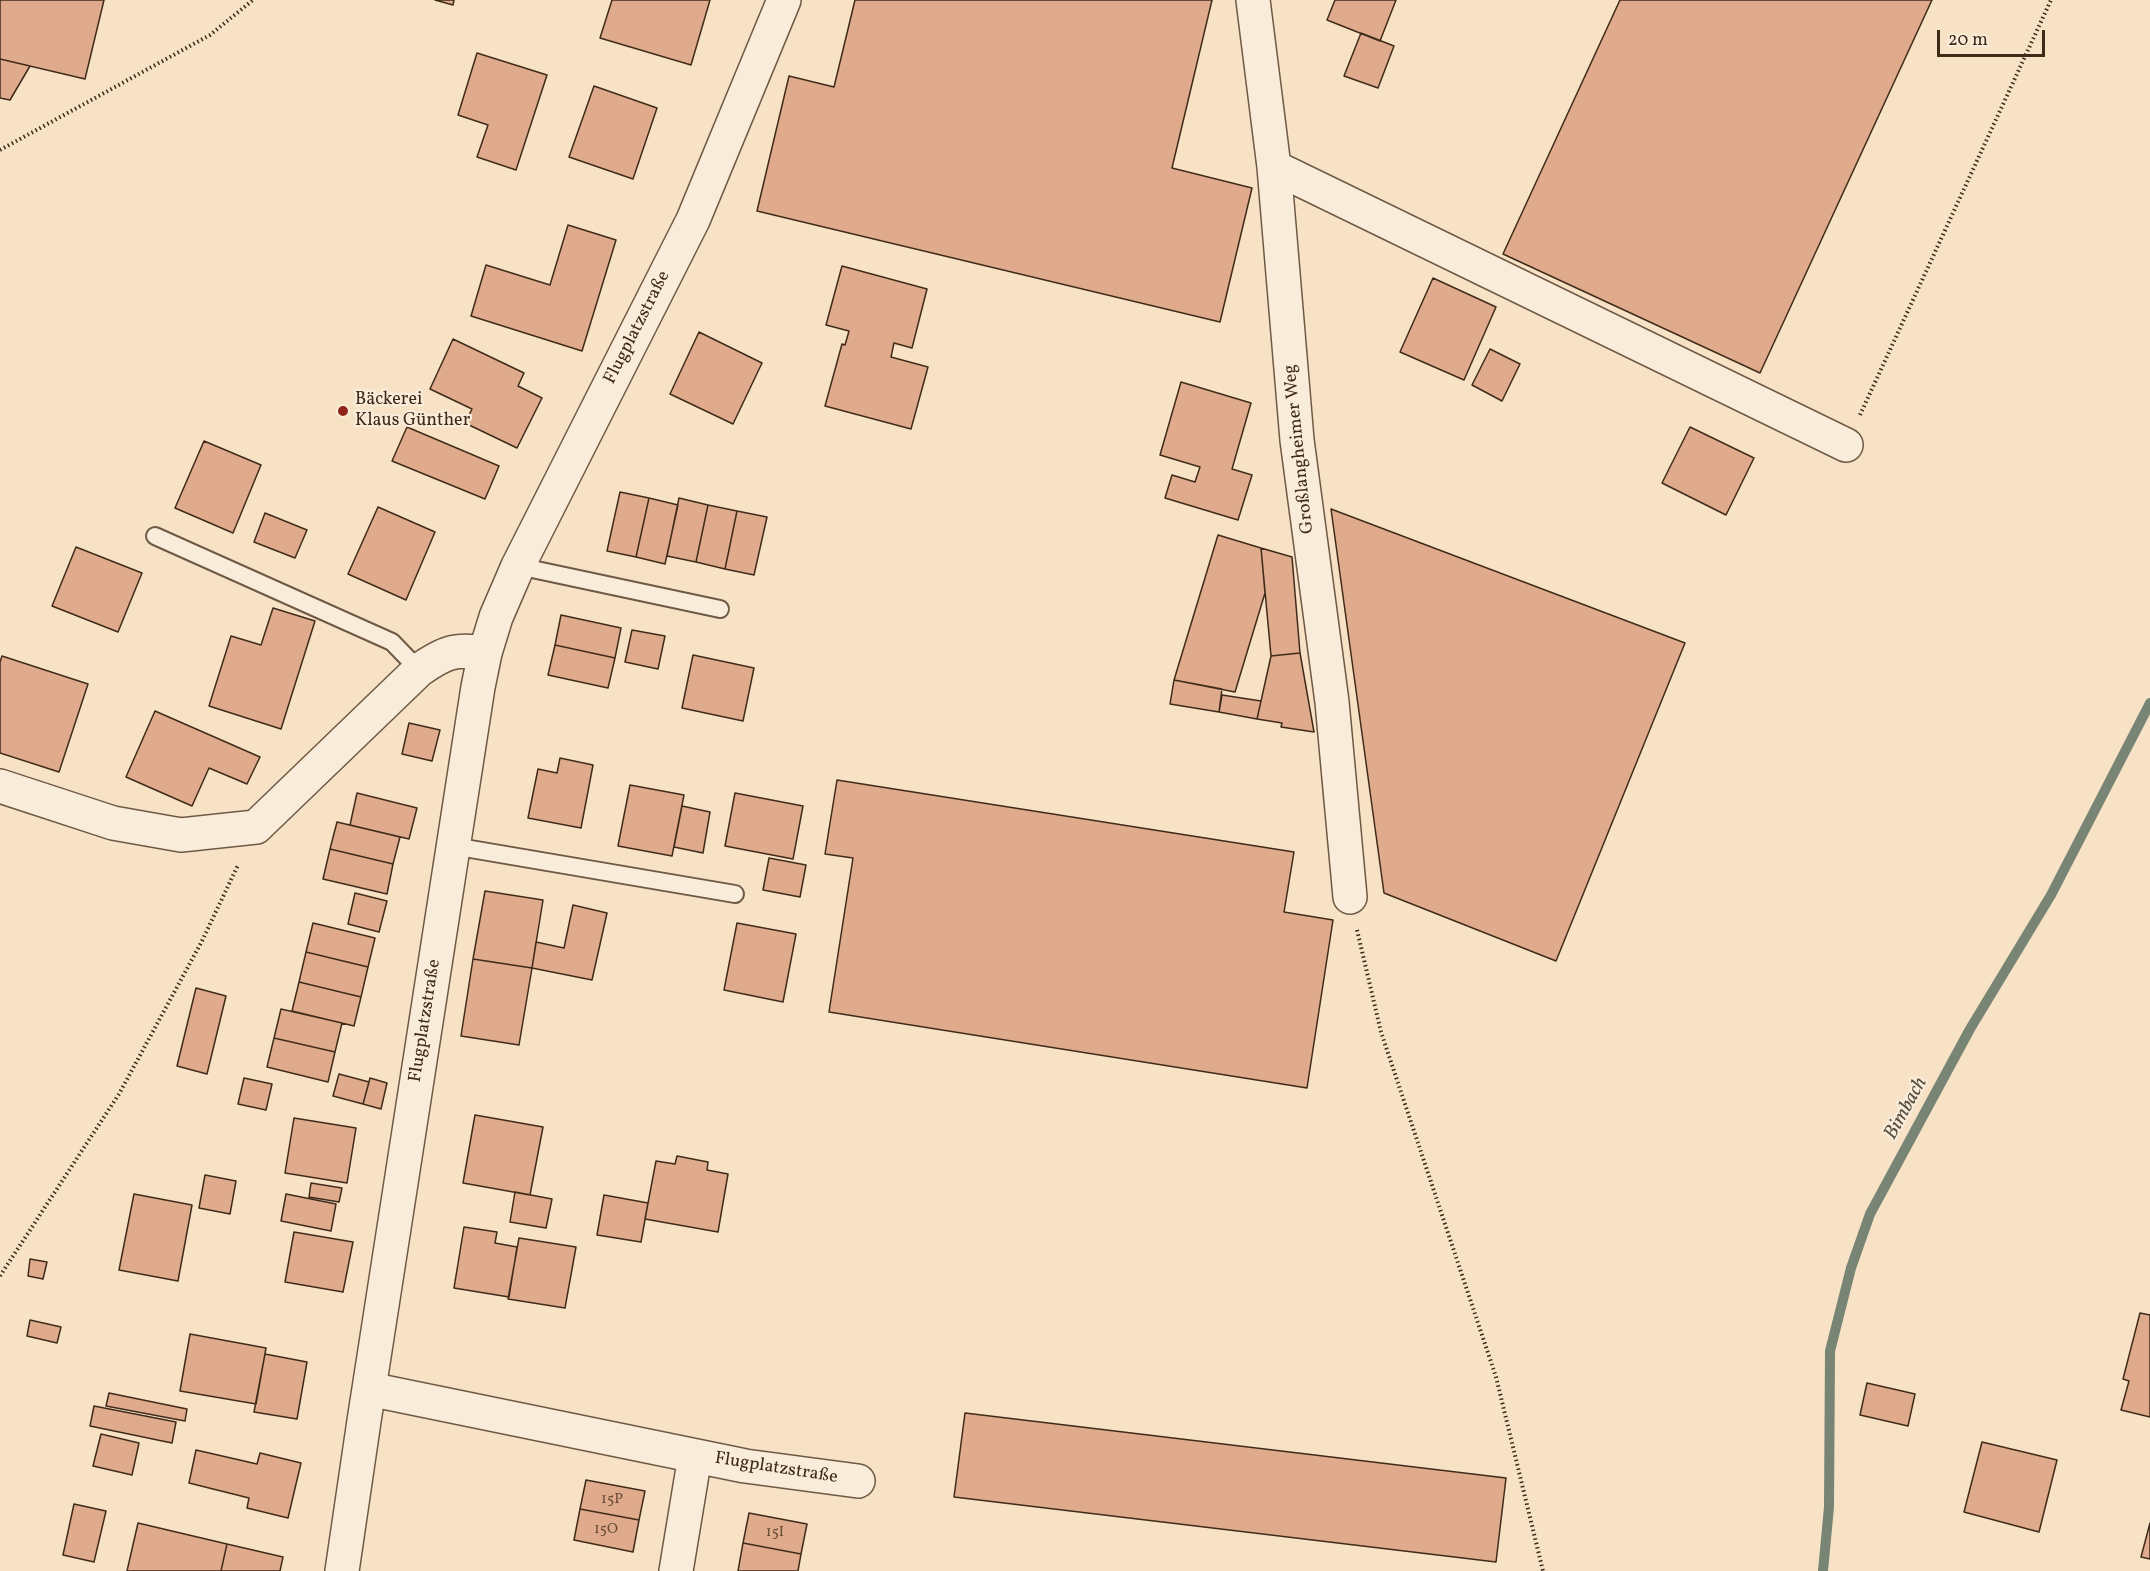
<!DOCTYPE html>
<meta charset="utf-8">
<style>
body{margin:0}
#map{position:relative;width:2150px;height:1571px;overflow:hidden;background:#f7e2c6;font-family:Vollkorn,serif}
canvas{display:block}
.scale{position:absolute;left:1937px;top:30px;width:108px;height:27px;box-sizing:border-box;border:3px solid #402b1a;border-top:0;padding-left:8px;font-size:18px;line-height:21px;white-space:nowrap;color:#402b1a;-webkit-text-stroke:4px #faecda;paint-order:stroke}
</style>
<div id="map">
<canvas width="2150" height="1571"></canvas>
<div class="scale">20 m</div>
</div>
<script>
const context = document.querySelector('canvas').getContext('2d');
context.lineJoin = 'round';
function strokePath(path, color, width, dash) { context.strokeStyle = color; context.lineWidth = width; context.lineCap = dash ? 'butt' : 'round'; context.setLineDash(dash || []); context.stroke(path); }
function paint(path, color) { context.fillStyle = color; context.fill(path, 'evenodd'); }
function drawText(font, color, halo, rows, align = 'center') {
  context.font = font + ' Vollkorn,serif'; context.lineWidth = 4.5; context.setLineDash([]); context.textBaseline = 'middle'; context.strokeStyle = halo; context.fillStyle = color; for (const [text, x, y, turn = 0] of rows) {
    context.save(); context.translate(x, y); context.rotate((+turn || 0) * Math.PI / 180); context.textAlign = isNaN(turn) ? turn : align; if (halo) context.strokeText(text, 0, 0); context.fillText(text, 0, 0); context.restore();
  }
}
const stream = new Path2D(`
 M1823 1571 1829 1507 1830 1351 1851 1268 1870 1214 1970 1029 2051 895 2150 703`);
const building = new Path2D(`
 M0 0H104L85 79 0 59Z
 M435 0H454L453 5Z
 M612 0H710L691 65 600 38Z
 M855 0H1212L1172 168 1252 188 1220 322 757 211 789 76 834 87Z
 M1335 0H1396L1380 41 1327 20Z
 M1620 0H1932L1760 373 1503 254Z
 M1361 33 1394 46 1378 88 1344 76Z
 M477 53 547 75 516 170 477 157 488 125 458 115Z
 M0 59 30 66 10 100 0 98Z
 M594 86 657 108 633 179 569 157Z
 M568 225 616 240 582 351 471 316 486 265 550 285Z
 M842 266 927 289 912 348 894 343 891 357 928 367 911 429 825 406 842 344 845 345 849 331 826 325Z
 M1433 278 1496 307 1464 380 1400 352Z
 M699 332 762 363 733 424 670 394Z
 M453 339 524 373 518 386 542 398 517 448 465 423 472 409 430 389Z
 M1490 349 1520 364 1502 401 1472 385Z
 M1181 382 1251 403 1232 469 1252 475 1238 520 1165 498 1172 475 1195 482 1200 467 1160 455Z
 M407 427 499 466 485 499 392 461Z
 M1690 427 1754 458 1726 515 1662 483Z
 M204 441 261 465 233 533 175 508Z
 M620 492 649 498 636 557 607 551Z
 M649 498 678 505 665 564 636 557Z
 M679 498 708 505 696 562 667 556Z
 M708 505 737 511 725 569 696 562Z
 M378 507 435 532 406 600 348 574Z
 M1331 509 1685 643 1556 961 1384 893Z
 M737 511 767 517 754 575 725 569Z
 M265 513 307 530 295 558 254 542Z
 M1218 535 1261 548 1265 593 1235 692 1174 680Z
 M76 547 142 573 118 632 52 606Z
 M1261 548 1292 557 1300 653 1271 656Z
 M273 608 315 621 281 729 209 706 231 636 261 645Z
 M561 615 621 628 615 658 555 645Z
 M632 630 665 636 658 669 625 662Z
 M555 645 615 658 608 688 548 675Z
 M1300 653 1314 732 1281 727 1282 723 1257 719 1271 656Z
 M693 655 754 668 743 721 682 708Z
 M2 656 88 684 59 772 0 753V662Z
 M1174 680 1222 689 1219 712 1170 704Z
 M1222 695 1261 701 1257 719 1219 712Z
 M155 711 260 757 247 784 209 768 192 806 126 777Z
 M409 723 440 730 432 761 402 754Z
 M560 758 593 765 581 828 528 818 538 769 557 773Z
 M837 780 1294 852 1284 912 1333 920 1307 1088 829 1012 853 858 825 854Z
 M630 785 684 795 672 856 618 846Z
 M357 793 417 808 409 839 350 825Z
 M735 793 803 806 793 859 725 846Z
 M682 806 710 812 703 853 674 847Z
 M337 822 400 837 393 864 330 849Z
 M330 849 393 864 387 894 323 879Z
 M769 858 806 865 800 897 763 890Z
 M485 891 543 900 532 968 473 959Z
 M355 893 387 901 379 932 348 924Z
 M573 905 607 913 592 980 532 968 536 942 564 948Z
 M313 923 375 938 368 967 306 952Z
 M737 923 796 934 783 1002 724 990Z
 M306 952 368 967 361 997 299 982Z
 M473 959 532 968 519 1045 461 1036Z
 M299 982 361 997 354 1026 292 1011Z
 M196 988 226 996 207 1074 177 1066Z
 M281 1009 342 1023 335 1052 274 1038Z
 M274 1038 335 1052 328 1082 267 1067Z
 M339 1074 369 1082 363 1104 333 1096Z
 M244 1078 272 1084 266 1110 238 1104Z
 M370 1078 387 1083 381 1109 363 1104Z
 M475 1115 543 1127 530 1195 463 1183Z
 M294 1118 356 1128 347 1183 285 1173Z
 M677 1156 708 1162 707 1170 728 1174 718 1232 645 1219 656 1161 675 1164Z
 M205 1175 236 1181 230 1214 199 1208Z
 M311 1183 342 1188 339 1202 309 1197Z
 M515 1192 552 1199 546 1228 510 1222Z
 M134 1194 192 1205 178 1281 119 1270Z
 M286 1194 336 1204 331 1231 281 1221Z
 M604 1195 648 1203 641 1242 597 1235Z
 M464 1227 497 1232 495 1243 517 1247 509 1297 454 1288Z
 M294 1232 353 1242 343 1292 285 1282Z
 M519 1238 576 1247 565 1308 508 1299Z
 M30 1259 47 1262 43 1279 28 1276Z
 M2140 1313 2150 1315V1417L2121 1410 2129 1381 2123 1379Z
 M30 1320 61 1327 57 1343 27 1336Z
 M190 1334 266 1348 256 1404 180 1391Z
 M265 1354 307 1362 297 1419 254 1412Z
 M1867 1383 1915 1394 1908 1426 1860 1415Z
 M109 1393 187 1409 185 1421 106 1406Z
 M94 1406 176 1422 172 1443 90 1426Z
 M965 1413 1506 1478 1496 1562 954 1497Z
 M101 1434 139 1443 132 1475 93 1466Z
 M1982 1442 2057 1460 2039 1532 1964 1512Z
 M196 1450 257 1464 260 1453 301 1463 288 1518 247 1508 249 1498 189 1483Z
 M586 1480 645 1491 639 1520 580 1509Z
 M74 1504 106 1511 94 1562 63 1555Z
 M580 1509 639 1520 633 1552 574 1540Z
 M749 1513 807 1524 801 1554 743 1543Z
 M138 1523 227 1544 221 1571H127Z
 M2150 1523V1559L2141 1557Z
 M743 1543 801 1554 798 1571H738Z
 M227 1544 283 1557 280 1571H221Z`);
const path = new Path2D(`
 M0 150 210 35 253 0
 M1860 415 2051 0
 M1357 930 1381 1032 1496 1377 1543 1571
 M0 1276 119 1094 202 941 238 865`);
const service = new Path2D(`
 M155 536 392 642 419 670
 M518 566 720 609
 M453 846 735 894`);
const minor = new Path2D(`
 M1253 0 1274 167 1297 440 1332 702 1350 897
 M1274 167 1846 445
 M0 786 113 823 181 835 256 827 419 670C444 653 454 648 485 653
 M369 1389 745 1466 858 1481
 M342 1571 364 1421 478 687 485 653 496 617 518 566 693 220 784 0
 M676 1571 695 1456`);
const markers = [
 [343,411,6,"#8f2418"]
];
const numberNames = [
 ["15P",612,1500],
 ["15O",606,1530],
 ["15I",775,1533]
];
const streetNames = [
 ["Flugplatzstraße",638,328,-63],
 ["Großlangheimer Weg",1300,449,-96],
 ["Flugplatzstraße",426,1021,-81],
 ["Flugplatzstraße",776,1469,9]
];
const poiNames = [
 ["Bäckerei",355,401],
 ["Klaus Günther",355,422]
];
const waterNames = [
 ["Bimbach",1907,1109,-61]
];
strokePath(stream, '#788474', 10);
paint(building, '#dfab8c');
strokePath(building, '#402b1a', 1.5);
strokePath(service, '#6e5945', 20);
strokePath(minor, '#6e5945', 36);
strokePath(path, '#402b1a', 4, [1.5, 3]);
strokePath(service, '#faecda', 16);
strokePath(minor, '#faecda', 33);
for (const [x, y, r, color] of markers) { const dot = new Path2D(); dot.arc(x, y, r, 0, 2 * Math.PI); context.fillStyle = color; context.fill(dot); strokePath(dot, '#faecda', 2); }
drawText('15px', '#684b36', null, numberNames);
drawText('18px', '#402b1a', '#faecda', streetNames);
drawText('18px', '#402b1a', '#faecda', poiNames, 'left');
drawText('italic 20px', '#585040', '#faecda', waterNames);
</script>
